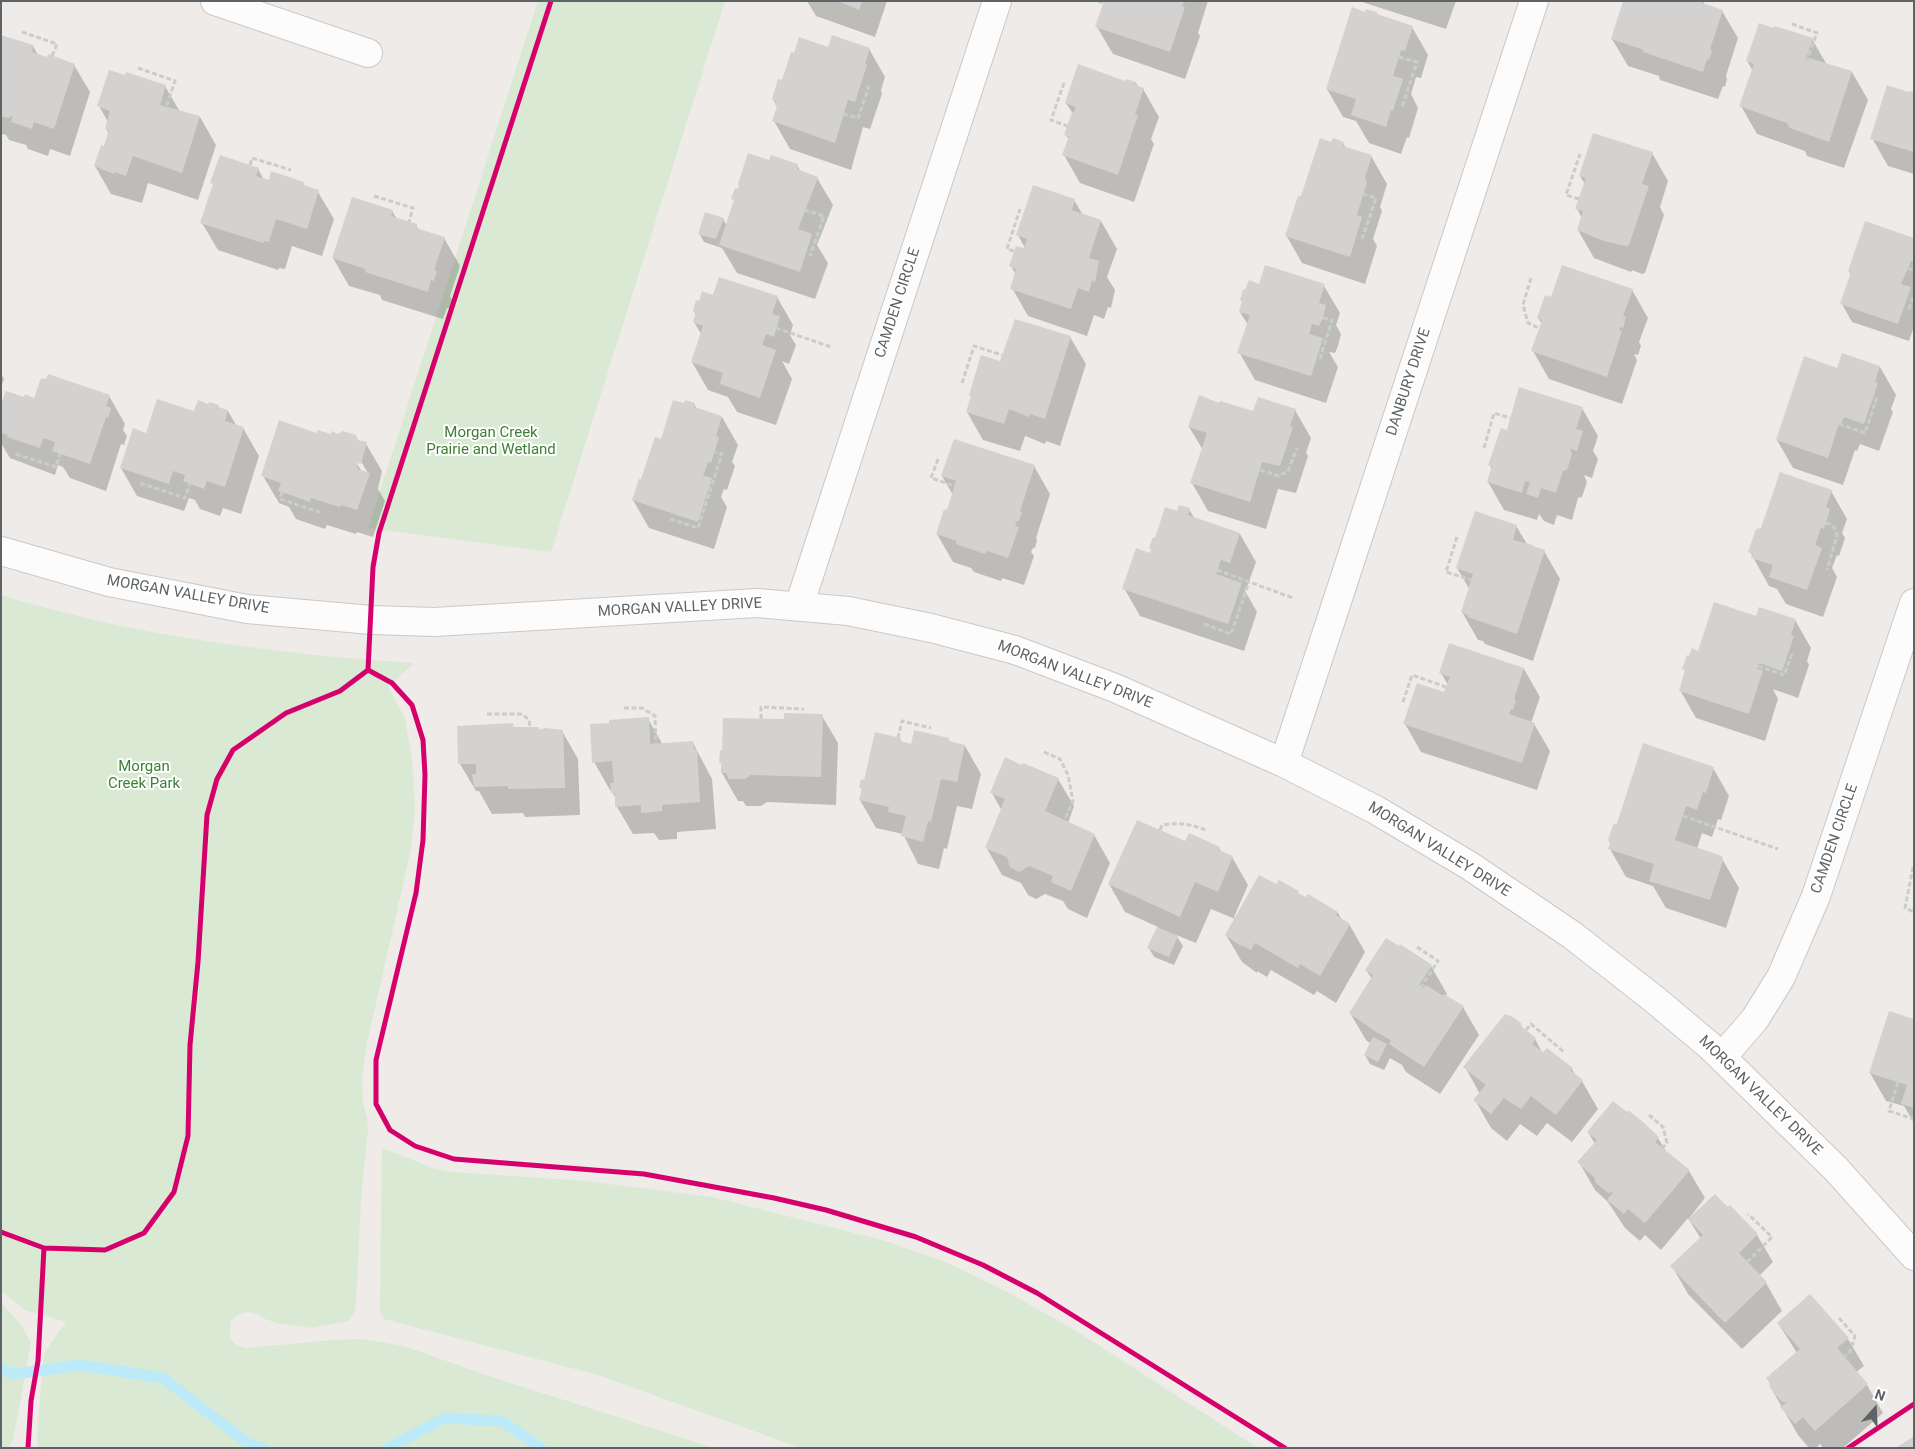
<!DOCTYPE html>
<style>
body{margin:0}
#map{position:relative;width:1915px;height:1449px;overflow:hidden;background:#eeebe8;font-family:Roboto,sans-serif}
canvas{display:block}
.frame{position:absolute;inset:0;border:2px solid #5e6367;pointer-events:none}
.north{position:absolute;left:1850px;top:1384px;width:50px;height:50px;-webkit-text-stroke:4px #fff;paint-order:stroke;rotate:20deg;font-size:14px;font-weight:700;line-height:20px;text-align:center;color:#5e6367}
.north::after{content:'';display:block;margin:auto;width:18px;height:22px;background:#5e6367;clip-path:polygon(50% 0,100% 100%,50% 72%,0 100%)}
</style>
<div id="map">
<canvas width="1915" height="1449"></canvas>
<div class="frame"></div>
<div class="north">N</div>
</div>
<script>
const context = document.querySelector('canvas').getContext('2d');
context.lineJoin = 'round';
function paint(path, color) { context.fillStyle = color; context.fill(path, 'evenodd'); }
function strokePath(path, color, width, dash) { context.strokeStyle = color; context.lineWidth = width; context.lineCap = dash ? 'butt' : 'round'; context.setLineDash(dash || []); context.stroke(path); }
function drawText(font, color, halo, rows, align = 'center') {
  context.font = font + ' Roboto,sans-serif'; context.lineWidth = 4; context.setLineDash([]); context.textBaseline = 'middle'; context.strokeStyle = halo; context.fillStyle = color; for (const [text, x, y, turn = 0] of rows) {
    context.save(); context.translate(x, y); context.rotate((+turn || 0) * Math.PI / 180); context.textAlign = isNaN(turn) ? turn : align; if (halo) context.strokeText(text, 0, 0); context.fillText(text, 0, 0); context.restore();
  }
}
const green = new Path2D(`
 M538 1H725L551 552 368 528Z
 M1 595C135 636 275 654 414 663L388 687 405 718 412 759 415 808 411 849 367 1043 362 1079 363 1103 367 1118 368 1129 361 1198 356 1303 354 1314 348 1321 311 1328 277 1323 265 1319 258 1314 248 1312 239 1314 231 1321C229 1337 229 1344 246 1348L333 1340 362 1339 404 1346 489 1376 714 1448H38L37 1434 44 1353 66 1322 25 1310 1 1291Z
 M382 1148 433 1168 453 1172 585 1181 712 1197 886 1241 948 1263 1009 1293 1073 1329 1258 1448H801L598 1375 384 1319 380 1311Z
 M1 1302 21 1325 31 1343 13 1440 8 1448H1Z`);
const shadow = new Path2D(`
 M807 1H887L875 37 816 16Z
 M1105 1H1208L1198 33 1200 36 1185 79 1113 54 1097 27Z
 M1359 1H1456L1446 29Z
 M1703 1 1705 5 1722 11 1738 38 1726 76 1727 79 1725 87 1723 86 1718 99 1660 80 1659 76 1628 66 1612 39Z
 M1378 16 1412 27 1428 55 1421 78 1416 77 1411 94 1418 108 1409 138 1407 137 1401 154 1369 143 1356 121 1343 117 1327 89Z
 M1 36 33 46 38 55 74 65 90 92 70 156 50 149 48 156 28 149 26 145 9 140 6 135 1 134Z
 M1812 39 1827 65 1852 72 1868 100 1844 168 1807 156 1805 151 1757 134 1741 106 1753 71 1747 61Z
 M829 49H869L885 77 881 90 882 94 870 129 863 127 851 170 790 149 774 121 778 108 773 99 783 82Z
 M1127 81 1136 83 1138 87 1143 89 1159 117 1151 139 1154 144 1134 202 1080 183 1064 155 1069 140 1066 135 1073 114 1066 103 1126 82Z
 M165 86 180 112 200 117 216 145 198 200 148 183 142 203 111 194 95 166 109 134 106 128 108 122 99 106Z
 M1914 94V174L1888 166 1872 138Z
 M1332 143H1343L1346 148 1371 156 1387 184 1380 207 1382 211 1373 239 1377 246 1365 284 1302 263 1286 235Z
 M1652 153 1668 181 1660 207 1664 215 1645 273 1642 274 1632 270 1631 272 1594 258 1578 230 1582 218 1577 209 1585 184 1580 176Z
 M769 162 797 165 801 172 817 178 833 205 817 245 828 263 815 299 737 273 722 248 704 242 699 233 723 219 727 226 735 202 733 199Z
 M258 169 264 180 303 183 306 188 318 192 334 219 322 256 292 246 285 269 279 268 278 270 218 250 202 223 214 187 212 183Z
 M1074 200 1083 215 1101 221 1117 249 1107 277 1115 290 1111 308 1108 307 1104 319 1094 315 1087 336 1028 316 1012 288 1016 275 1011 266 1026 250 1018 235Z
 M392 211 397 219 416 225 419 231 444 238 460 266 450 296 452 300 450 308H447L443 319 382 300 380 295 349 286 333 258Z
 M1914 239V327L1909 341 1852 322 1842 304 1851 275 1849 271Z
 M1259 285 1324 286 1340 313 1336 325 1341 334 1338 346 1335 353 1329 352 1338 367 1326 403 1255 380 1239 352 1248 325 1240 312 1243 303 1241 300Z
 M1632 290 1648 318 1639 342 1641 346 1638 355 1634 354 1637 360 1622 404 1549 379 1533 351 1542 324 1538 318 1552 299Z
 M714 296 777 297 793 325 790 335 796 345 789 364 782 361 792 379 776 425 737 412 728 397 708 390 692 362 701 334 694 322 696 315 694 311Z
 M1070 337 1086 364 1060 446 1046 441 1045 444 1025 436 1020 451 983 440 967 412 972 398 970 395 1001 363Z
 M1880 367 1896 395 1891 409 1893 412 1879 451 1860 444 1857 451 1855 450 1843 485 1793 468 1777 440 1838 369Z
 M1 374 4 379 1 387Z
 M109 396 125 424 123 430 127 436 124 445 121 444 106 491 70 478 63 467 58 465 55 475 10 458 1 443V408L25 399Z
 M694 404 697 409 722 417 738 445 732 462 735 466 727 490 724 489 721 497 727 507 714 549 649 528 633 500 661 440 685 405Z
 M1220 404 1254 413 1295 410 1311 438 1306 453 1308 456 1296 493 1278 489 1266 529 1208 511 1192 483 1203 450 1189 427Z
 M209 406H218L220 409 228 411 236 425 243 428 259 456 241 514 223 508 220 516 200 509 195 500 189 498 184 511 137 496 121 468 147 434Z
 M1582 408 1598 436 1593 451 1598 459 1592 478 1584 475 1587 482 1582 497 1578 498 1572 520 1557 515 1554 525 1544 521 1539 514 1537 520 1504 510 1488 482 1492 470 1490 465 1507 432Z
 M317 434 366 444 382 471 378 489 385 501 373 537 357 532 356 534 327 525 325 529 296 519 289 507 279 503 263 476ZM359 458 368 473 362 472 354 459Z
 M1034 466 1050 494 1036 538 1037 540 1035 548H1033L1031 552 1034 556 1024 585 1002 578 1001 581 974 572 971 568 953 562 937 534 953 495 942 476Z
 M1831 491 1847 519 1842 533 1845 538 1839 556 1837 555 1832 568 1837 577 1823 617 1786 604 1777 589 1769 586 1750 552 1762 529Z
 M1189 509 1195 519 1240 534 1256 562 1246 590 1244 589 1257 612 1244 651 1140 616 1124 588 1151 554 1156 539 1178 513Z
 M1516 526 1527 544 1544 551 1560 579 1533 661 1485 644 1483 641 1478 640 1462 612 1470 590 1457 568Z
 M1757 617 1795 620 1811 648 1807 661 1809 665 1798 698 1773 689 1778 699 1765 741 1696 718 1680 690 1686 673 1684 669 1699 652Z
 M1524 669 1540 697 1531 723 1534 724 1550 751 1537 790 1421 752 1405 724 1445 694 1448 685 1441 673Z
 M822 716 838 743 836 805 767 802 761 806H746L743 801H738L722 773V766L721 763 785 721Z
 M648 719 663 745 693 743 712 779 716 829 677 832V839L659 840 654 833 633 834 617 807 616 800 612 790H610L594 762Z
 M512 724 515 729 538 728 540 731H562L578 759 580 815 525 817 523 813 492 814 479 791H476L460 764Z
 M900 739 902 743 912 745 949 740 950 742 965 746 981 774 972 809 957 806 947 849 944 848 939 869 918 864 903 834 876 828 860 800 863 792 860 787Z
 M1713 768 1729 796 1721 820 1718 819 1712 837 1702 833 1697 849 1721 857 1739 888 1726 928 1666 908 1653 886 1626 877 1610 849Z
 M1058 779 1074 806 1068 823 1094 835 1110 863 1087 918 1068 909 1063 901 1045 894 1036 899 1028 895 1021 883 1002 875 986 847 1002 811 992 793Z
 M1186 843 1219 848 1222 853 1232 857 1248 885 1234 917 1236 918 1277 886 1298 892 1300 896 1338 913 1342 920 1349 924 1365 952 1336 1003 1317 991 1314 995 1271 970 1267 977 1257 971V973L1242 962 1226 935 1235 919 1211 909 1196 943 1176 935 1183 946 1174 965 1154 957 1149 948 1158 927 1125 912 1109 884Z
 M1431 966 1447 994 1446 996 1463 1007 1479 1035 1440 1094 1406 1072 1402 1065 1390 1058 1384 1070 1370 1064 1365 1055 1371 1044 1366 1040 1350 1013 1372 979 1366 970Z
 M1914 1020V1123L1904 1106 1886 1101 1870 1073Z
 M1524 1031 1535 1039 1543 1054 1572 1069 1576 1076 1582 1081 1598 1109 1572 1142 1547 1123 1537 1136 1520 1124 1507 1141 1491 1128 1475 1100 1480 1094 1465 1067Z
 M1588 1132 1658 1138 1667 1153 1689 1171 1705 1198 1690 1217 1757 1235 1773 1262 1759 1276 1766 1283 1782 1311 1742 1349 1688 1294 1672 1266 1701 1239 1688 1218 1661 1250 1645 1235 1640 1241 1625 1228 1608 1202 1595 1190 1579 1162 1595 1144Z
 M1778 1323 1848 1339 1864 1366 1856 1372 1867 1385 1883 1413 1843 1448H1823L1820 1444 1816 1448H1809L1798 1435 1771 1388 1797 1353Z`);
const stream = new Path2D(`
 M1 1369 14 1374 80 1365 163 1378 249 1444 262 1448
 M388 1448 445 1418 502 1421 541 1448`);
const building = new Path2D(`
 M838 1H862L859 10Z
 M1104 1H1184L1182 6 1185 7 1170 52 1095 27Z
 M1623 1H1703L1702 3 1723 10 1710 49 1712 50 1709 60 1707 59 1703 72 1643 52 1644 50 1611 39Z
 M1352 7 1365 12 1366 9 1377 12V14L1413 26 1405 51 1401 50 1393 76 1403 79 1393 111 1391 110 1386 127 1351 115 1356 99 1326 89Z
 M1759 23 1774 28 1775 26 1813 38 1805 61 1808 62 1809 58 1852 71 1829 142 1790 128 1787 123 1739 106 1754 64 1746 61Z
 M1 35 33 45 32 52 47 57 48 54 75 64 54 129 34 122 32 129 11 122 13 116 8 118 1 116Z
 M832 35 870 48 865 64 867 65 855 102 848 100 835 143 772 121 777 106 775 105 776 101 772 99 778 79 782 80 791 52 794 53 799 37 828 47Z
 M1078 64 1125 81 1126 79 1136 82 1135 85 1144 88 1135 114 1138 115 1118 175 1062 155 1069 136 1064 135 1072 112H1074L1076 107 1065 103Z
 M109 70 125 75 126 72 166 85 160 105 200 116 182 173 133 156 126 176 115 172 114 174 94 166 101 145 104 146 109 130 105 129 110 111 97 106Z
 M1887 85 1908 92 1909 91 1914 92V152L1870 139Z
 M1593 133 1653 152 1642 184 1649 186 1629 245 1626 246 1604 241 1577 230 1583 211 1575 209 1586 178 1579 176Z
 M1320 138 1331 142 1333 138 1344 142 1343 146 1372 155 1365 178 1367 182 1357 215 1362 217 1350 257 1285 236 1298 196H1301Z
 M748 153 769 160 771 155 798 164 797 169 818 177 798 229 812 234 800 272 719 245 734 200 731 199 735 188 738 189 739 185 738 184Z
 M220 155 259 168 256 176 269 180 271 171 304 182 303 185 319 190 307 229 276 219 269 242 264 241 263 243 200 223 213 184 210 183Z
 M1033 185 1075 199 1072 210 1101 220 1089 258 1099 261 1095 282 1092 280 1089 292 1078 288 1071 309 1010 289 1016 269 1009 266 1016 246 1024 248 1027 239 1016 235Z
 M352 197 393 210 391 216 417 224 416 228 445 237 434 270 437 271 434 281 431 280 428 292 365 272 366 269 332 258Z
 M705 212 724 218 716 239 698 234Z
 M1865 221 1914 238V262L1911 261 1901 284 1911 287 1898 324 1840 304 1851 272 1848 271Z
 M1265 265 1325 284 1319 303 1326 305 1323 318 1319 326 1312 324 1309 334 1323 338 1311 376 1237 353 1250 315 1239 312 1242 301 1240 300 1243 289 1245 290 1249 280 1259 284Z
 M1562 265 1633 289 1623 316 1626 317 1623 328 1620 327 1619 330 1622 331 1607 377 1531 351 1542 320 1537 318 1545 295 1551 297Z
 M719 277 778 296 772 314 780 316 774 337 766 334 762 345 776 350 760 398 720 384 723 373 691 362 703 326 693 322 696 312 693 311 696 300 699 301 702 291 713 295Z
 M1015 319 1071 336 1045 419 1030 414 1029 417 1009 409 1004 424 966 412 971 396 969 395 981 355 1000 361Z
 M1842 353 1880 366 1875 382 1878 383 1864 424 1844 417 1841 424 1839 423 1828 458 1776 440 1804 356 1837 368Z
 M48 374 110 395 106 406 111 408 108 418 106 417 90 464 52 451 55 442 43 438 40 448 7 437 8 435 1 433V404L6 391 24 397 25 394 34 398 41 378 46 379Z
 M1519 387 1583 407 1576 429 1583 431 1577 451 1570 448 1572 454 1567 470 1563 471 1556 493 1541 488 1538 498 1526 494 1530 482 1525 481 1522 493 1487 482 1492 466 1488 465 1501 428 1507 430Z
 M1199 395 1219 403 1220 401 1253 411 1258 397 1296 409 1290 426 1293 427 1280 466 1262 462 1250 502 1190 483 1207 433 1188 427Z
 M157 399 194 411 198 400 208 404 209 402 219 405 218 407 228 410 225 421 244 427 225 487 207 481 204 489 183 481 185 475 173 471 169 484 120 468 133 428 146 433Z
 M673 400 684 403 685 400 695 403 694 407 722 416 716 436 719 437 711 463 708 462 703 476 712 478 698 522 632 500 639 479H641L655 437 661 439Z
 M279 420 316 433 318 430 331 434 332 431 338 434 343 431 356 435 358 440 367 442 361 464 358 463 357 469 370 473 357 510 341 505 340 507 311 498 310 502 282 492 278 491 281 483 261 476Z
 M954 439 1035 465 1020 511 1022 512 1019 521H1017L1015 526 1019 527 1008 558 987 551 985 554 956 544 957 541 936 534 944 509 947 510 956 481 941 476Z
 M1780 472 1832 490 1826 507 1830 509 1824 529 1821 528 1815 545 1822 548 1807 590 1769 577 1773 565 1751 558 1753 554 1748 552 1756 529 1761 528Z
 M1179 505 1190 508 1188 515 1240 533 1230 563 1221 560 1216 574 1242 583 1228 624 1122 589 1136 548 1150 553 1151 549 1149 548 1153 537 1155 538 1165 507 1177 511Z
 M1475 511 1517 525 1513 540 1533 545V546L1545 550 1517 634 1468 617V615L1461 612 1473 574 1456 568Z
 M1714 602 1756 616 1759 607 1796 619 1791 635 1794 636 1782 671 1759 663 1757 669 1763 670 1749 714 1679 691 1685 670 1682 669 1687 655 1689 656 1692 648 1698 651Z
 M1449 643 1524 668 1514 699 1516 700 1513 710 1511 709 1509 714 1535 723 1522 763 1403 724 1417 683 1444 692 1450 677 1439 673Z
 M784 713 823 714 821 777 751 775 745 779H729L726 773H721V763H719L720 750H722L723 718 784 719Z
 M649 717 650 744 693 741 694 749 697 750 700 802 662 805V811L641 813V805L615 807V793H611L610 783H614L612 761 592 763 590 724 609 723V720Z
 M513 723V727H539L538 730 545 728 563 730 565 788 508 789V786L474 787 472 774H476V764H458L457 726Z
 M914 730 949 738V741L965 745 957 782 941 779 931 822 928 821 923 842 901 836 906 816 888 812 889 807 859 800 862 789 859 787 861 779 864 780 875 732 901 738 900 741 911 744Z
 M1643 743 1714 767 1706 793 1703 792 1697 810 1686 806 1675 840 1722 856 1723 860 1710 900 1649 881 1654 864 1608 849 1610 844 1608 840 1613 825 1617 823Z
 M1005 757 1022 765 1023 763 1059 778 1045 811 1095 834 1071 891 1051 882 1053 876 1029 866 1019 872 1010 867 1007 857 985 848 1005 799 990 793Z
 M1137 820 1185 841 1189 833 1220 847 1219 850 1233 856 1218 892 1195 882 1180 917 1108 884Z
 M1259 875 1276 884 1279 880 1299 891 1298 893 1306 897 1308 894 1338 912 1336 915 1350 924 1320 976 1300 964 1298 968 1255 943 1251 950 1241 945V946L1225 935Z
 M1157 927 1178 936 1169 957 1147 948Z
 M1386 938 1399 946 1400 944 1432 965 1419 985 1423 988 1426 985 1443 996 1444 994 1464 1006 1424 1067 1389 1044 1391 1040 1376 1032 1349 1013 1373 975 1365 970Z
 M1889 1011 1914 1019V1108L1901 1104 1907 1085 1869 1073Z
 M1505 1014 1511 1016 1521 1023 1522 1027 1536 1038 1532 1044 1543 1052 1547 1048 1573 1068 1570 1070 1583 1080 1556 1115 1531 1096 1521 1109 1504 1098 1491 1114 1473 1100 1486 1085 1463 1067Z
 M1373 1037 1387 1044 1378 1062 1364 1055Z
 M1613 1101 1627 1112 1628 1110 1643 1122 1659 1137 1655 1142 1690 1170 1645 1223 1628 1209 1624 1214 1607 1200 1613 1192 1608 1193 1595 1182V1178L1577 1162 1597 1140 1587 1132Z
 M1715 1194 1728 1207 1730 1205 1758 1234 1739 1253 1767 1282 1725 1323 1670 1266 1703 1235 1688 1219Z
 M1810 1294 1849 1338 1837 1348 1868 1384 1815 1431 1803 1417 1795 1424 1780 1407 1787 1402H1782L1770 1388 1769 1382 1766 1378 1800 1349 1777 1323Z
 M1914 1436V1448H1896Z`);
const path = new Path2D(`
 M1098 1 1103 3
 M1792 24 1817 33 1806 62
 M22 32 57 44 52 56
 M1399 57 1417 62 1402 107
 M138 68 175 81 166 107
 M1064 83 1051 120 1067 126
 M843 114 858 118 869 86
 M250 165 252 158 291 170
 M374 196 413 208 409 222
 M1579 199 1566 195 1580 154
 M804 210 824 216 810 256
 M1362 239 1376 198 1363 194
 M1014 251 1007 249 1020 209
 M1908 268 1914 271
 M1531 278 1523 305 1528 323 1539 328
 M1909 309 1914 295
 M776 328 831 347
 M1320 359 1332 320 1323 318
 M962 383 974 346 1002 355
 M1839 424 1865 433 1877 397
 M1484 448 1494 413 1510 418
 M16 454 56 467 60 454
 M938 459 931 478 955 486
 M1260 470 1279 476 1288 471 1297 448
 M140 483 185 498 190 484
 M282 492 280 499 322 513
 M670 519 698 528 722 454 715 452
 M1826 523 1833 525 1837 535 1827 570
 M1457 537 1446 572 1472 580
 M1217 570 1293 598
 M1204 624 1231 634 1249 582
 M1758 666 1784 675 1792 654
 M1403 702 1412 675 1446 687
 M624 708H642L655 716 656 744
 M487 714H522L529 720 530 727
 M761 719V707L804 709
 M898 738 902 721 931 728
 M1044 752 1060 759 1068 775 1073 801 1065 819
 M1683 816 1778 849
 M1160 830 1162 825C1180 822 1191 824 1208 831
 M1913 867 1905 908 1914 912
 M1417 947 1438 961 1421 987
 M1526 1030 1531 1024 1564 1052
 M1898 1082 1889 1111 1914 1119
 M1649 1115 1663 1127 1667 1143 1662 1148
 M1747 1262 1772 1237 1748 1214
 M1839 1318 1855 1336 1850 1352 1845 1356`);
const street = new Path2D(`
 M215 1 368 53
 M1 551 109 582 247 609 372 620 434 622 757 603 848 611 931 628 1015 650 1115 688 1284 763 1376 810 1470 866 1572 935 1654 999 1710 1046 1836 1169 1914 1256
 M799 606 997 1
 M1284 763 1534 1
 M1722 1057 1755 1019 1781 977 1816 896 1914 603`);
const cycleway = new Path2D(`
 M368 670 392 683 412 705 423 740 425 775 423 840 416 893 376 1060V1104L390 1130 415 1146 454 1159 644 1174 774 1198 826 1210 916 1237 983 1265 1037 1293 1285 1448
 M1 1232 44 1248 105 1250 144 1233 174 1192 188 1136 190 1045 198 962 207 815 217 779 233 750 286 713 340 691 368 670 373 567 379 533 551 1
 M28 1448 31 1401 38 1361 44 1248
 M1848 1448 1914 1404`);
const streetNames = [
 ["CAMDEN CIRCLE",898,303,-72],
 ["DANBURY DRIVE",1409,382,-72],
 ["MORGAN VALLEY DRIVE",188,595,10],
 ["MORGAN VALLEY DRIVE",680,608,-3],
 ["MORGAN VALLEY DRIVE",1075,675,21],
 ["CAMDEN CIRCLE",1835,839,-71],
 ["MORGAN VALLEY DRIVE",1439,850,32],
 ["MORGAN VALLEY DRIVE",1760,1096,44]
];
const parkNames = [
 ["Morgan Creek",491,433],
 ["Prairie and Wetland",491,450],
 ["Morgan",144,767],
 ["Creek Park",144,784]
];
paint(green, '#dae9d4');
paint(shadow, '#0003');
strokePath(stream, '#bdeaf8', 11);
paint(building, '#d4d2d1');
strokePath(street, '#cac9c9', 30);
strokePath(path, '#c8ceca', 3, [5, 2.5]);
strokePath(street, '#fcfcfc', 28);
strokePath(cycleway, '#d6006c', 5);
drawText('15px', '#5e6367', '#fff', streetNames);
drawText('15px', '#3d8132', '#fff', parkNames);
</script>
